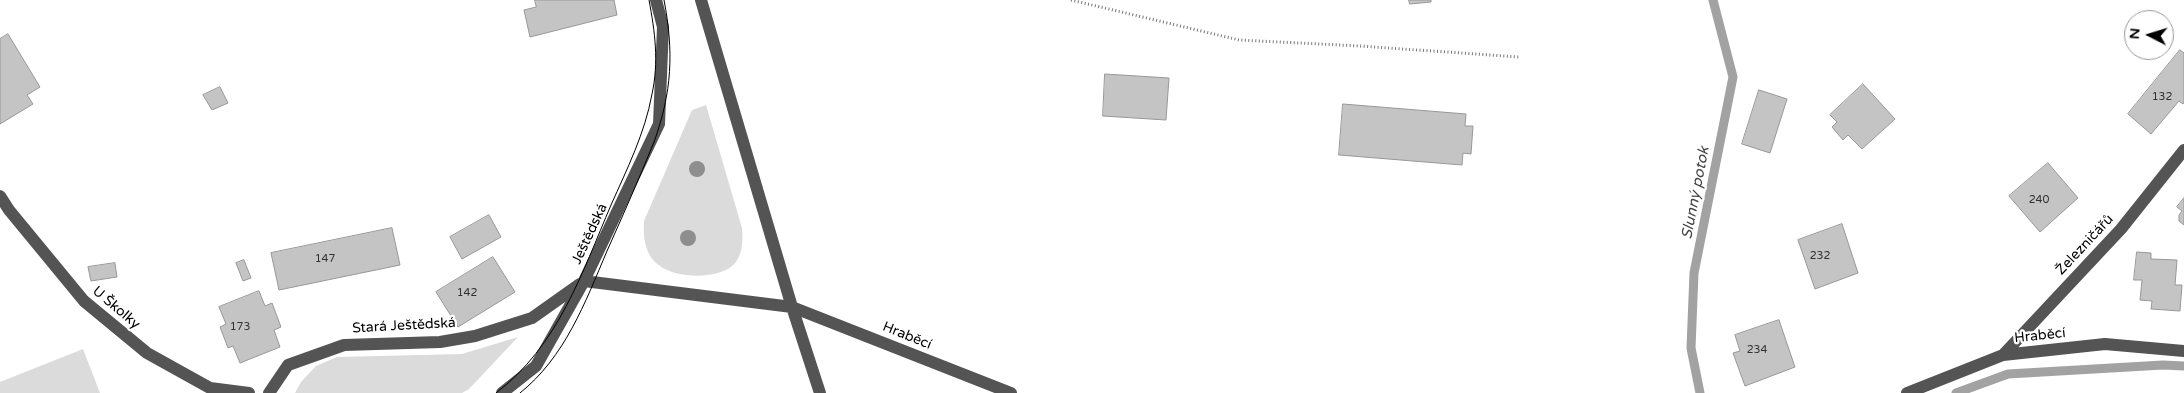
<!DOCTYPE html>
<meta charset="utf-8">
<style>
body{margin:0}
#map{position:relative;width:2184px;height:393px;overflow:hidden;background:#fff;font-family:"Varela Round",sans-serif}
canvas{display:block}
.north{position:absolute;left:2124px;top:10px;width:50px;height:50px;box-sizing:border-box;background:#fff;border:1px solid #999;border-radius:50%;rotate:275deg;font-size:14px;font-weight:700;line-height:20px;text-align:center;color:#000}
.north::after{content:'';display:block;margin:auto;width:18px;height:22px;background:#000;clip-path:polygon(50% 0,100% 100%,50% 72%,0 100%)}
</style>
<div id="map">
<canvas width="2184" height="393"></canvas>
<div class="north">N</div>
</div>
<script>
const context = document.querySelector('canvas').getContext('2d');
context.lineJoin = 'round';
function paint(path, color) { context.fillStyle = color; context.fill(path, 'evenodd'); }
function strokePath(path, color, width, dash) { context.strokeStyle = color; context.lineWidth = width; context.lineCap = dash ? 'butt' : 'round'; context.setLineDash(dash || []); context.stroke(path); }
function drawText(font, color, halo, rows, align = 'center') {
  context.font = font + ' "Varela Round",sans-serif'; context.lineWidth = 4.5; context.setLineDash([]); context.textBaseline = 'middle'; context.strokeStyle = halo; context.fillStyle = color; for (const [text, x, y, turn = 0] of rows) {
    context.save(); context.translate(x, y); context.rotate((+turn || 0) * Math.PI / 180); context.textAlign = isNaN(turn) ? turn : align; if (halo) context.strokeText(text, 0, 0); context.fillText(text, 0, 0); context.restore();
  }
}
const green = new Path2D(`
 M706 105 742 228C743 238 743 252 736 262 723 280 677 279 660 266 645 256 643 238 644 221L692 110Z
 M518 337 469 389 462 393H295L301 382 316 366 337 357 462 354Z
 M83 349 100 393H0V382Z`);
const stream = new Path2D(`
 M1700 393 1691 348 1694 273 1733 77 1713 0
 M1956 393 2008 374 2163 365 2184 366`);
const building = new Path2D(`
 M535 0H614L617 15 530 37 524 10 536 7Z
 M1409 0H1431V2L1410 4Z
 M8 34 40 87 27 95 33 104 0 124V39Z
 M2180 50 2184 53V102L2183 104 2179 101 2151 134 2128 114Z
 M1105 74 1169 78 1166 120 1103 116Z
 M1863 84 1895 119 1862 149 1848 135 1843 140 1832 127 1837 122 1830 115Z
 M220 87 228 103 212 110 203 95Z
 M1759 90 1787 99 1770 153 1742 144Z
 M1343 104 1466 114 1465 126H1473L1471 154 1463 153 1462 165 1339 155Z
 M2048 163 2078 198 2040 232 2009 196Z
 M2184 198V225L2179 221V215L2182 211 2177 207Z
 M489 215 501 237 462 259 450 237Z
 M1842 224 1858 273 1815 289 1798 240Z
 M392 228 400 265 279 290 271 253Z
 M2137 252 2151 253V259L2177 260 2175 285H2182L2180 311 2151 309 2152 301 2140 300 2142 280H2134Z
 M493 257 515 292 458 327 436 292Z
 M244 260 251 278 243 281 236 263Z
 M115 263 117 277 91 281 88 267Z
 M259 291 265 306 272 303 281 327 274 330 280 347 240 363 233 346 228 348 220 327 226 324 219 307Z
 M1779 320 1795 367 1745 386 1733 353 1740 351 1735 335Z`);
const path = new Path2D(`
 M1071 0 1239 40 1360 46 1519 57`);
const minor = new Path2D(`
 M701 0 792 307 820 393
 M0 196 9 210 84 301 147 353 210 388 249 393
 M584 281 792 307 1011 393
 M2003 355 2121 229 2184 150
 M269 393 288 365 344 345 440 342 475 336 532 318 580 284
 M502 393 536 366 584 281 659 124 663 27 656 0
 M1907 393 2003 355 2105 344 2184 351`);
const tram = new Path2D(`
 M496 393C558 346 582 273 611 205 627 169 645 133 652 94 659 62 655 32 649 0
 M520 393C565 357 585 303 607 251 623 215 639 179 654 142 672 92 674 52 664 0`);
const trees = [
 [697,169],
 [688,238]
];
const numberNames = [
 ["132",2162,97],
 ["240",2039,200],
 ["232",1820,256],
 ["147",325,259],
 ["142",467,293],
 ["173",240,327],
 ["234",1757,350]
];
const streetNames = [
 ["Ještědská",590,234,-65],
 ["Železničářů",2085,245,-47],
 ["U Školky",116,308,40],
 ["Stará Ještědská",404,326,-3],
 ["Hraběcí",907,336,22],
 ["Hraběcí",2040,336,-6]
];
const waterNames = [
 ["Slunný potok",1696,193,-79]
];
paint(green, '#dbdbdb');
strokePath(stream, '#a2a2a2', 9);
paint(building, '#c4c4c4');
strokePath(building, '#989898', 1);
strokePath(path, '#767676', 3, [1, 2.5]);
strokePath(minor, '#545454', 12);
strokePath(tram, '#000', 1);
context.fillStyle = '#8e8e8e';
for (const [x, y] of trees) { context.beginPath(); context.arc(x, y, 8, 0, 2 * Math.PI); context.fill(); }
drawText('11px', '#313131', null, numberNames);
drawText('14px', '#000', '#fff', streetNames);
drawText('italic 15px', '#434343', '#fff', waterNames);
</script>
